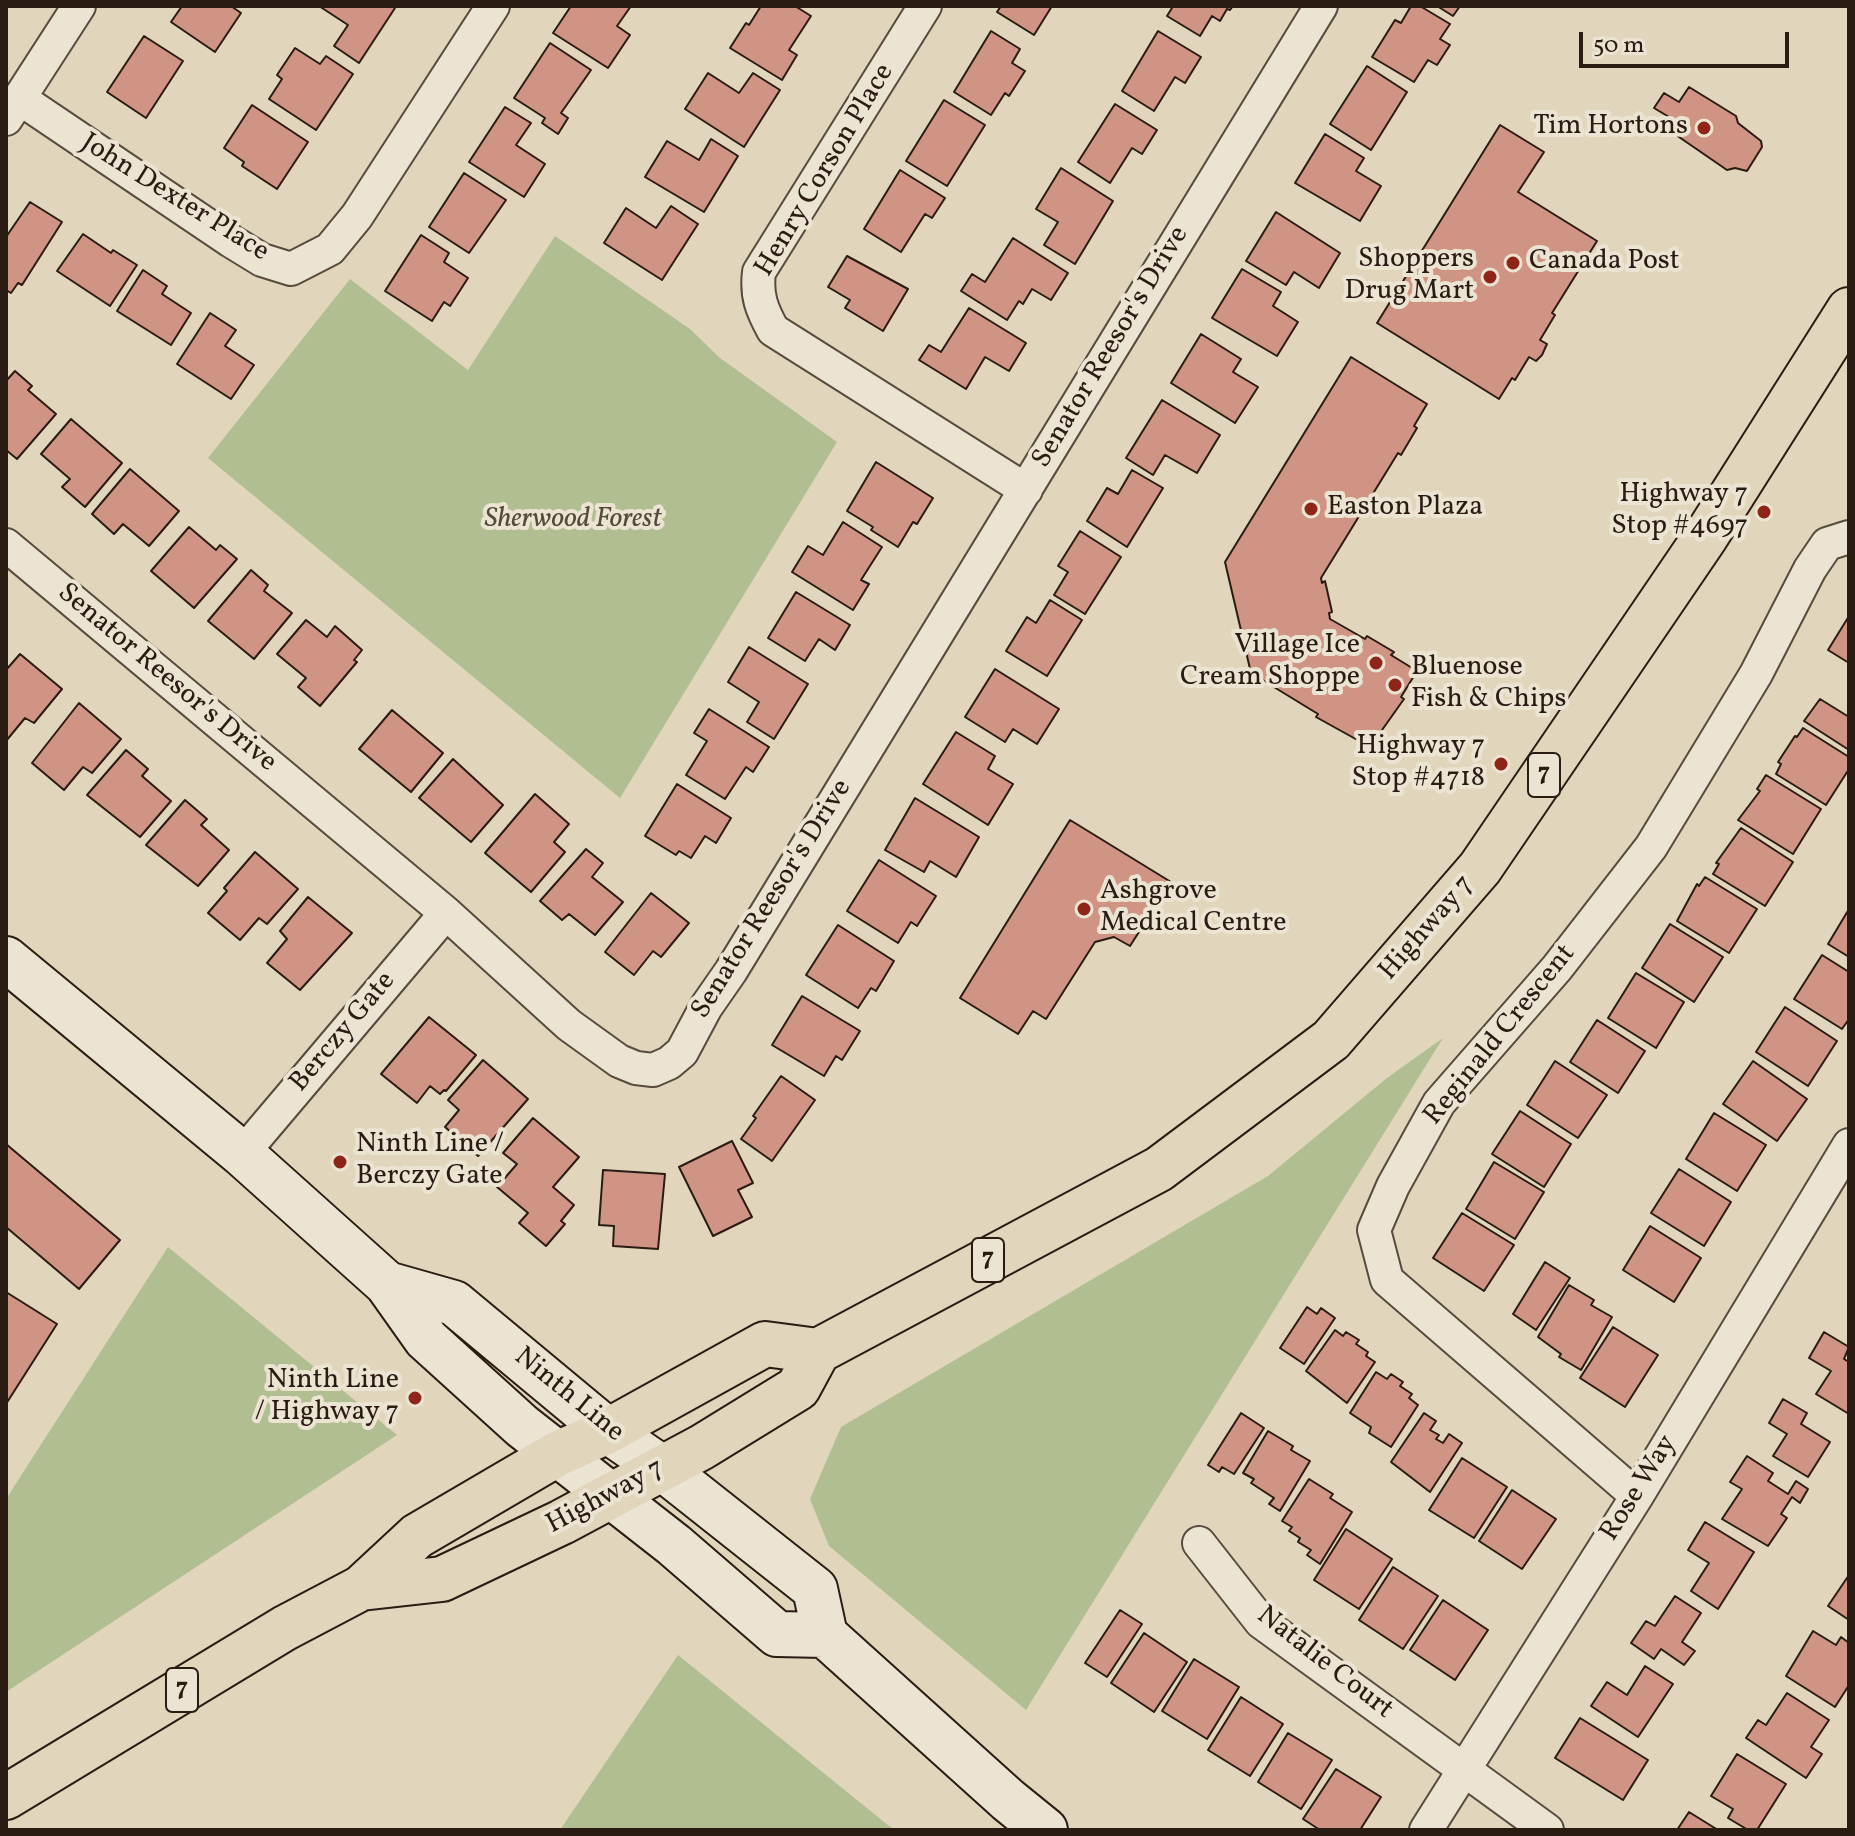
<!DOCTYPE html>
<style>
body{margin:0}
#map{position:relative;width:1855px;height:1836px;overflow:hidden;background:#e1d5bb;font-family:Vollkorn,serif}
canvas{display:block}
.frame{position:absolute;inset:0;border:8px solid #2a1b13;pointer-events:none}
.scale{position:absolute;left:1579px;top:32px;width:210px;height:36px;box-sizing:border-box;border:4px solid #2a1b13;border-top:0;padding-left:10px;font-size:24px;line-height:28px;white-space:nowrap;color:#2a1b13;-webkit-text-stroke:6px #ece4d3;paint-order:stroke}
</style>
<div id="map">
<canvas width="1855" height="1836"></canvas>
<div class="frame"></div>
<div class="scale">50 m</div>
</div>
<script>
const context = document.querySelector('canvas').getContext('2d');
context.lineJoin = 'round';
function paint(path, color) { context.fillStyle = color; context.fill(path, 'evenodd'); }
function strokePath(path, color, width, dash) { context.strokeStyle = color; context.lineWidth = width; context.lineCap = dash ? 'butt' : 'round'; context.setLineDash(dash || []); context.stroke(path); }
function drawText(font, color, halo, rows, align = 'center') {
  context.font = font + ' Vollkorn,serif'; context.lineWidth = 8; context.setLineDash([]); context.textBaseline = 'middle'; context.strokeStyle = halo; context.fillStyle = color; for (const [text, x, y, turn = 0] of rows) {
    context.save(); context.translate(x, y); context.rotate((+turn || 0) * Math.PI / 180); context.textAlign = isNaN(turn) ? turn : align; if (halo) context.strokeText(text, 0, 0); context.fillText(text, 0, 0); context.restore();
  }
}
const green = new Path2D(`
 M555 236 690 329 720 358 837 442 620 798 208 458 350 279 468 370Z
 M1443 1038 1026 1710 829 1546 810 1499 841 1427 1268 1176 1387 1078Z
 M168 1247 397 1435 6 1692V1499Z
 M678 1655 894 1830H560Z`);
const building = new Path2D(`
 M182 6H231L241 13 215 52 171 22Z
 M319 6H392L395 8 359 63 334 46 348 25Z
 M571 6H631L617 26 630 35 608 68 553 33Z
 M761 6H795L811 16 789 50 797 55 782 80 730 48 746 23 749 25Z
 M1001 6H1052L1034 35 997 12Z
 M1169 6H1233L1230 10 1227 9 1220 21 1212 16 1200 36 1167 16 1172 8Z
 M1411 6H1420L1450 24 1440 39 1450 45 1437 65 1428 60 1414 82 1372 57 1395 20 1401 23Z
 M1437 6H1460L1453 16Z
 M991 31 1020 49 1012 63 1025 71 1009 96 1005 93 991 115 954 92Z
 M1158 31 1201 57 1185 83 1175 77 1154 111 1122 91Z
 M144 36 183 61 146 118 107 92Z
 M550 43 591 70 561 113 568 118 558 134 542 123 545 118 514 98Z
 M295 48 320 64 326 56 353 74 316 130 269 99 282 79 277 75Z
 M1367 66 1407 92 1371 150 1330 124Z
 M708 73 739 93 753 73 780 90 744 147 685 109Z
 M1689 87 1736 116 1738 123 1761 141 1762 147 1747 171 1735 168 1727 170 1663 126 1669 117 1654 108 1664 93 1679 102Z
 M944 100 985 125 947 186 906 161Z
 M1115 104 1157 130 1142 154 1132 148 1110 183 1078 162Z
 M252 105 308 142 277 189 242 166 244 162 224 148Z
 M505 107 531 123 516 145 545 164 524 197 469 162Z
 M1500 125 1544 152 1518 192 1597 241 1552 313 1555 315 1540 340 1547 344 1542 355 1536 361 1529 357 1515 380 1512 378 1499 399 1377 323Z
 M1325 134 1364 158 1356 171 1381 186 1360 221 1295 183Z
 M711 139 738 156 704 212 645 177 667 141 699 160Z
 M1061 168 1113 201 1075 264 1044 245 1058 222 1036 209Z
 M900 170 945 198 932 218 925 214 901 252 864 229Z
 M464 173 506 200 469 253 429 227Z
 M30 202 62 222 22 285 18 283 11 293 6 290V237Z
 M671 206 698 224 662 280 604 243 626 208 656 228Z
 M1276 212 1340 253 1319 288 1294 272 1286 285 1246 261Z
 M83 234 111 253 113 250 137 265 110 306 57 271Z
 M421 235 449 253 444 262 468 278 450 306 444 302 432 321 385 291Z
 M1013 238 1068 273 1051 300 1032 289 1023 304 1019 301 1007 320 961 291 972 274 985 282Z
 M847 256 908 289 883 331 845 308 850 300 828 287Z
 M1242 269 1281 292 1273 306 1298 322 1277 356 1212 318Z
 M143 270 167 286 162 294 191 313 171 345 117 311Z
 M969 308 1026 343 1009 371 985 357 966 389 919 360 929 345 941 352Z
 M210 313 236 330 225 346 254 365 231 399 177 364Z
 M1201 334 1241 359 1233 372 1258 387 1235 423 1171 383Z
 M1351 357 1427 404 1414 426 1417 428 1401 455 1398 453 1321 578 1322 583 1325 581 1332 612 1329 613 1330 619 1365 639 1367 636 1394 652 1391 655 1417 671 1401 697 1404 699 1370 747 1316 717 1318 714 1251 673 1225 562Z
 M15 371 32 386 28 390 56 414 17 459 6 450V381Z
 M1162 400 1220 435 1197 473 1165 455 1153 475 1126 458Z
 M71 419 122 463 85 507 62 487 70 479 41 454Z
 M876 462 933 498 917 524 913 522 898 547 871 530 873 527 847 511Z
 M130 469 179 511 149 546 123 524 114 534 92 514Z
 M1132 470 1163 488 1127 547 1087 521 1107 488 1118 494Z
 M843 522 882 547 861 580 869 584 853 610 792 572 808 546 823 555Z
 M189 527 216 550 220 545 237 559 194 608 151 571Z
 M1080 531 1121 557 1085 614 1054 595 1068 572 1058 566Z
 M251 570 268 585 264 591 292 613 254 659 208 621Z
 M796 592 850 625 835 650 819 639 805 661 768 638Z
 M1050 600 1082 620 1047 676 1006 651 1027 617 1036 623Z
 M1849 616V663L1828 650Z
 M306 620 327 637 335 626 362 650 354 660 357 662 320 706 298 687 306 678 277 654Z
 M749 647 808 684 774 739 747 722 759 702 728 682Z
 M20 654 62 689 34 723 25 718 6 741V670Z
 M995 669 1059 709 1037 744 1013 729 1005 742 965 717Z
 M1820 699 1849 717V750L1804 721Z
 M79 703 121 739 92 773 83 767 64 790 32 763Z
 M709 709 769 747 753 772 746 767 725 799 686 775 707 741 694 733Z
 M392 710 443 753 411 792 359 749Z
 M1803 728 1849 757V769L1826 805 1776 774 1781 764 1778 762 1795 736 1797 737Z
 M956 732 995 756 988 769 1013 784 988 825 923 784Z
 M126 750 148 769 142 776 171 801 140 837 87 795Z
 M453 759 503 805 471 842 419 798Z
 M1766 775 1821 809 1793 854 1738 820 1760 791 1757 789Z
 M677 784 731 818 716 843 705 836 691 858 679 851 676 855 645 836Z
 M535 794 569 824 554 842 565 852 531 892 485 853Z
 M915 798 979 837 956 877 930 861 924 872 885 850Z
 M185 800 207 819 201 825 229 850 198 886 146 845Z
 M1070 820 1171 882 1130 946 1114 937 1095 942 1046 1019 1033 1011 1018 1034 960 998Z
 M1741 828 1793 862 1765 906 1713 874 1719 864 1716 863Z
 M586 849 603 863 592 877 623 902 595 935 569 914 562 920 540 901Z
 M255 852 298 889 267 924 259 918 240 940 208 913 227 891 224 888Z
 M879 860 936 896 917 926 911 922 898 943 847 911Z
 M1705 877 1757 909 1729 953 1677 921 1697 884 1699 886Z
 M651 893 689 923 661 957 653 951 634 975 605 952Z
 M308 897 352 933 300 990 267 963 287 939 280 931Z
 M1849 909V957L1828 944Z
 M1670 924 1723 957 1694 1002 1642 968Z
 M838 925 894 961 876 991 871 988 858 1008 806 975Z
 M1822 955 1849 972V1019L1842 1029 1794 999Z
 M1636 973 1684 1002 1656 1048 1608 1018Z
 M802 996 860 1031 842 1060 836 1056 824 1076 772 1045Z
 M1785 1007 1837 1041 1808 1086 1756 1052Z
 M429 1017 476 1055 446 1091 444 1090 440 1094 430 1086 417 1103 381 1074Z
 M1597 1020 1645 1051 1618 1093 1570 1062Z
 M483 1060 528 1099 478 1156 445 1127 459 1110 448 1100Z
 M1555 1061 1607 1095 1578 1138 1527 1105Z
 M1753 1061 1807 1099 1777 1141 1723 1104Z
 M781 1076 815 1100 772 1161 741 1139 756 1118 753 1116Z
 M1520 1111 1571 1144 1544 1187 1492 1154Z
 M1714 1113 1766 1145 1737 1191 1686 1159Z
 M533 1118 579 1157 553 1187 574 1205 561 1221 565 1224 546 1246 519 1223 528 1213 497 1187 517 1164 503 1153Z
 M732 1141 753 1183 738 1190 752 1217 713 1236 679 1167Z
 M6 1144 120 1240 79 1289 6 1227Z
 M1494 1162 1544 1192 1515 1239 1466 1209Z
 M1679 1169 1731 1202 1704 1246 1651 1213Z
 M603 1170 665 1174 658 1249 613 1246 614 1226 599 1225Z
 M1462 1213 1514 1245 1484 1291 1433 1258Z
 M1650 1226 1701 1258 1674 1302 1623 1270Z
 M1545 1262 1570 1278 1536 1330 1513 1314Z
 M1569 1285 1594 1300 1591 1305 1612 1317 1581 1370 1559 1357 1561 1354 1538 1337Z
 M6 1292 57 1324 6 1404Z
 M1307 1307 1317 1314 1321 1308 1335 1318 1304 1364 1280 1348Z
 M1613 1327 1658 1355 1625 1407 1580 1378Z
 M1335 1330 1343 1336 1346 1332 1359 1340 1356 1344 1368 1352 1366 1356 1375 1362 1347 1403 1306 1371Z
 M1824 1332 1849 1347 1844 1359 1849 1362V1414L1816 1394 1831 1371 1809 1358Z
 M1376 1372 1387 1379 1391 1374 1403 1382 1400 1386 1412 1394 1409 1398 1418 1405 1391 1447 1369 1433 1371 1427 1350 1413Z
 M1783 1399 1807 1413 1801 1424 1830 1442 1808 1477 1773 1456 1787 1434 1769 1423Z
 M1241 1413 1264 1428 1234 1474 1222 1467 1219 1472 1208 1465Z
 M1424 1413 1436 1421 1430 1430 1439 1435 1436 1439 1443 1443 1449 1434 1462 1443 1430 1492 1391 1462Z
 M1268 1431 1293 1446 1291 1450 1310 1461 1280 1511 1269 1504 1274 1498 1251 1483 1254 1479 1243 1473Z
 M1747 1456 1773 1473 1768 1481 1788 1494 1796 1481 1808 1489 1800 1503 1792 1497 1781 1514 1787 1518 1768 1546 1722 1519 1742 1489 1730 1482Z
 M1462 1458 1507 1487 1474 1538 1429 1510Z
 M1309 1479 1333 1494 1330 1498 1352 1512 1320 1564 1307 1555 1311 1550 1298 1542 1300 1538 1289 1531 1292 1527 1282 1521Z
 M1512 1490 1556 1519 1522 1569 1479 1541Z
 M1705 1522 1754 1552 1718 1609 1691 1591 1709 1563 1688 1550Z
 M1346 1529 1392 1559 1359 1609 1314 1580Z
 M1393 1567 1438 1596 1403 1649 1359 1620Z
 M1849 1575V1620L1828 1606Z
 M1675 1596 1701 1613 1682 1642 1695 1651 1684 1665 1661 1649 1654 1659 1631 1643 1646 1621 1655 1626Z
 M1443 1600 1488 1630 1455 1680 1410 1650Z
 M1120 1610 1142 1624 1107 1677 1085 1663Z
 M1813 1631 1836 1645 1841 1637 1849 1643V1685L1835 1707 1786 1676Z
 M1144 1633 1187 1662 1154 1712 1111 1683Z
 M1194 1659 1239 1687 1207 1739 1162 1711Z
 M1645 1666 1673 1684 1638 1737 1591 1706 1607 1682 1627 1695Z
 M1787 1693 1829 1720 1811 1747 1822 1754 1806 1778 1746 1738 1758 1720 1766 1725Z
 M1241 1697 1283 1724 1250 1776 1208 1750Z
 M1580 1718 1648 1760 1623 1800 1555 1758Z
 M1288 1733 1332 1760 1301 1809 1258 1782Z
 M1737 1754 1786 1784 1757 1830H1748L1728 1818 1733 1809 1711 1796Z
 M1336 1769 1381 1797 1360 1830H1320L1303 1819Z
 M1689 1812 1718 1830H1677Z`);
const street = new Path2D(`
 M925 6 759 272C756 296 762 310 773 330L1026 490
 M19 98 231 241 262 260 291 269 330 249 357 216 493 6
 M6 119 79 6
 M6 545 446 913 569 1025 619 1061 636 1068 653 1070 669 1063 682 1052 706 1007 731 971 1321 6
 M242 1154 446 913
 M1637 1496 1387 1280 1374 1230 1393 1186 1439 1103 1557 968 1651 847 1756 674 1810 569 1827 544 1849 537
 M1199 1543 1261 1622 1547 1830
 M1426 1830 1637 1496 1849 1145`);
const secondary = new Path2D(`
 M6 959 242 1154 387 1284 426 1339 522 1426 674 1545 777 1634 825 1635
 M387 1284 454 1303 608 1431 662 1468 815 1589 825 1635 1008 1800 1045 1830`);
const primary = new Path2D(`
 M361 1588 442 1579 562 1522 702 1447 798 1388 818 1351 1159 1169 1331 1040 1480 868 1706 536 1849 310
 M6 1797 285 1628 361 1588 417 1536 557 1454 608 1431 765 1344 818 1351`);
const markers = [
 [1704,128,8,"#8f2418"],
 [1513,263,8,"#8f2418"],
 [1490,277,8,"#8f2418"],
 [1311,509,8,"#8f2418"],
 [1764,512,8,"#8f2418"],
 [1376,663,8,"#8f2418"],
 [1395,685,8,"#8f2418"],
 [1501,764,8,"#8f2418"],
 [1084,909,8,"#8f2418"],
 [340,1162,8,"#8f2418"],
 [415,1398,8,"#8f2418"]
];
const shields = [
 [1544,775,32],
 [988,1260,32],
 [182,1690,32]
];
const shieldNames = [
 ["7",1544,775],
 ["7",988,1260],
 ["7",182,1690]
];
const poiNames = [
 ["Tim Hortons",1688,128],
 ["Shoppers",1474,261],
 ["Drug Mart",1474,293],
 ["Canada Post",1529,263,"left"],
 ["Highway 7",1748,496],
 ["Stop #4697",1748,528],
 ["Easton Plaza",1327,509,"left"],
 ["Village Ice",1360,647],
 ["Cream Shoppe",1360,679],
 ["Bluenose",1411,669,"left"],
 ["Fish & Chips",1411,701,"left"],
 ["Highway 7",1485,748],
 ["Stop #4718",1485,780],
 ["Ashgrove",1100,893,"left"],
 ["Medical Centre",1100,925,"left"],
 ["Ninth Line /",356,1146,"left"],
 ["Berczy Gate",356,1178,"left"],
 ["Ninth Line",399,1382],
 ["/ Highway 7",399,1414]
];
const streetNames = [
 ["Henry Corson Place",826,171,-59],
 ["John Dexter Place",174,199,32],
 ["Senator Reesor's Drive",1112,348,-59],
 ["Senator Reesor's Drive",166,679,40],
 ["Senator Reesor's Drive",773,900,-58],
 ["Highway 7",1428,929,-49],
 ["Berczy Gate",344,1033,-50],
 ["Reginald Crescent",1501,1036,-51],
 ["Ninth Line",568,1396,39],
 ["Rose Way",1640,1489,-58],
 ["Highway 7",606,1498,-28],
 ["Natalie Court",1324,1664,38]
];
const parkNames = [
 ["Sherwood Forest",573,521]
];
paint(green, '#b1be92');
paint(building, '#d09484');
strokePath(building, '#2a1b13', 2);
strokePath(street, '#584a3d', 36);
strokePath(secondary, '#2a1b13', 48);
strokePath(primary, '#2a1b13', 48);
strokePath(street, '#ece4d3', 32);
strokePath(secondary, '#ece4d3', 44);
strokePath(primary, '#e1d5bb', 44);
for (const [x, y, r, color] of markers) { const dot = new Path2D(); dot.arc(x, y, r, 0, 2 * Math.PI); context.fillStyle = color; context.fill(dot); strokePath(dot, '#ece4d3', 3); }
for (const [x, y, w] of shields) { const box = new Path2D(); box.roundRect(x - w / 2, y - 22, w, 44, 6); context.fillStyle = '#ece4d3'; context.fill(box); strokePath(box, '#2a1b13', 2); }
drawText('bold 26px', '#2a1b13', null, shieldNames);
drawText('28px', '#2a1b13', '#ece4d3', poiNames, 'right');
drawText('28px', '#2a1b13', '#ece4d3', streetNames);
drawText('italic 28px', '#524c39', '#ece4d3', parkNames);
</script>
